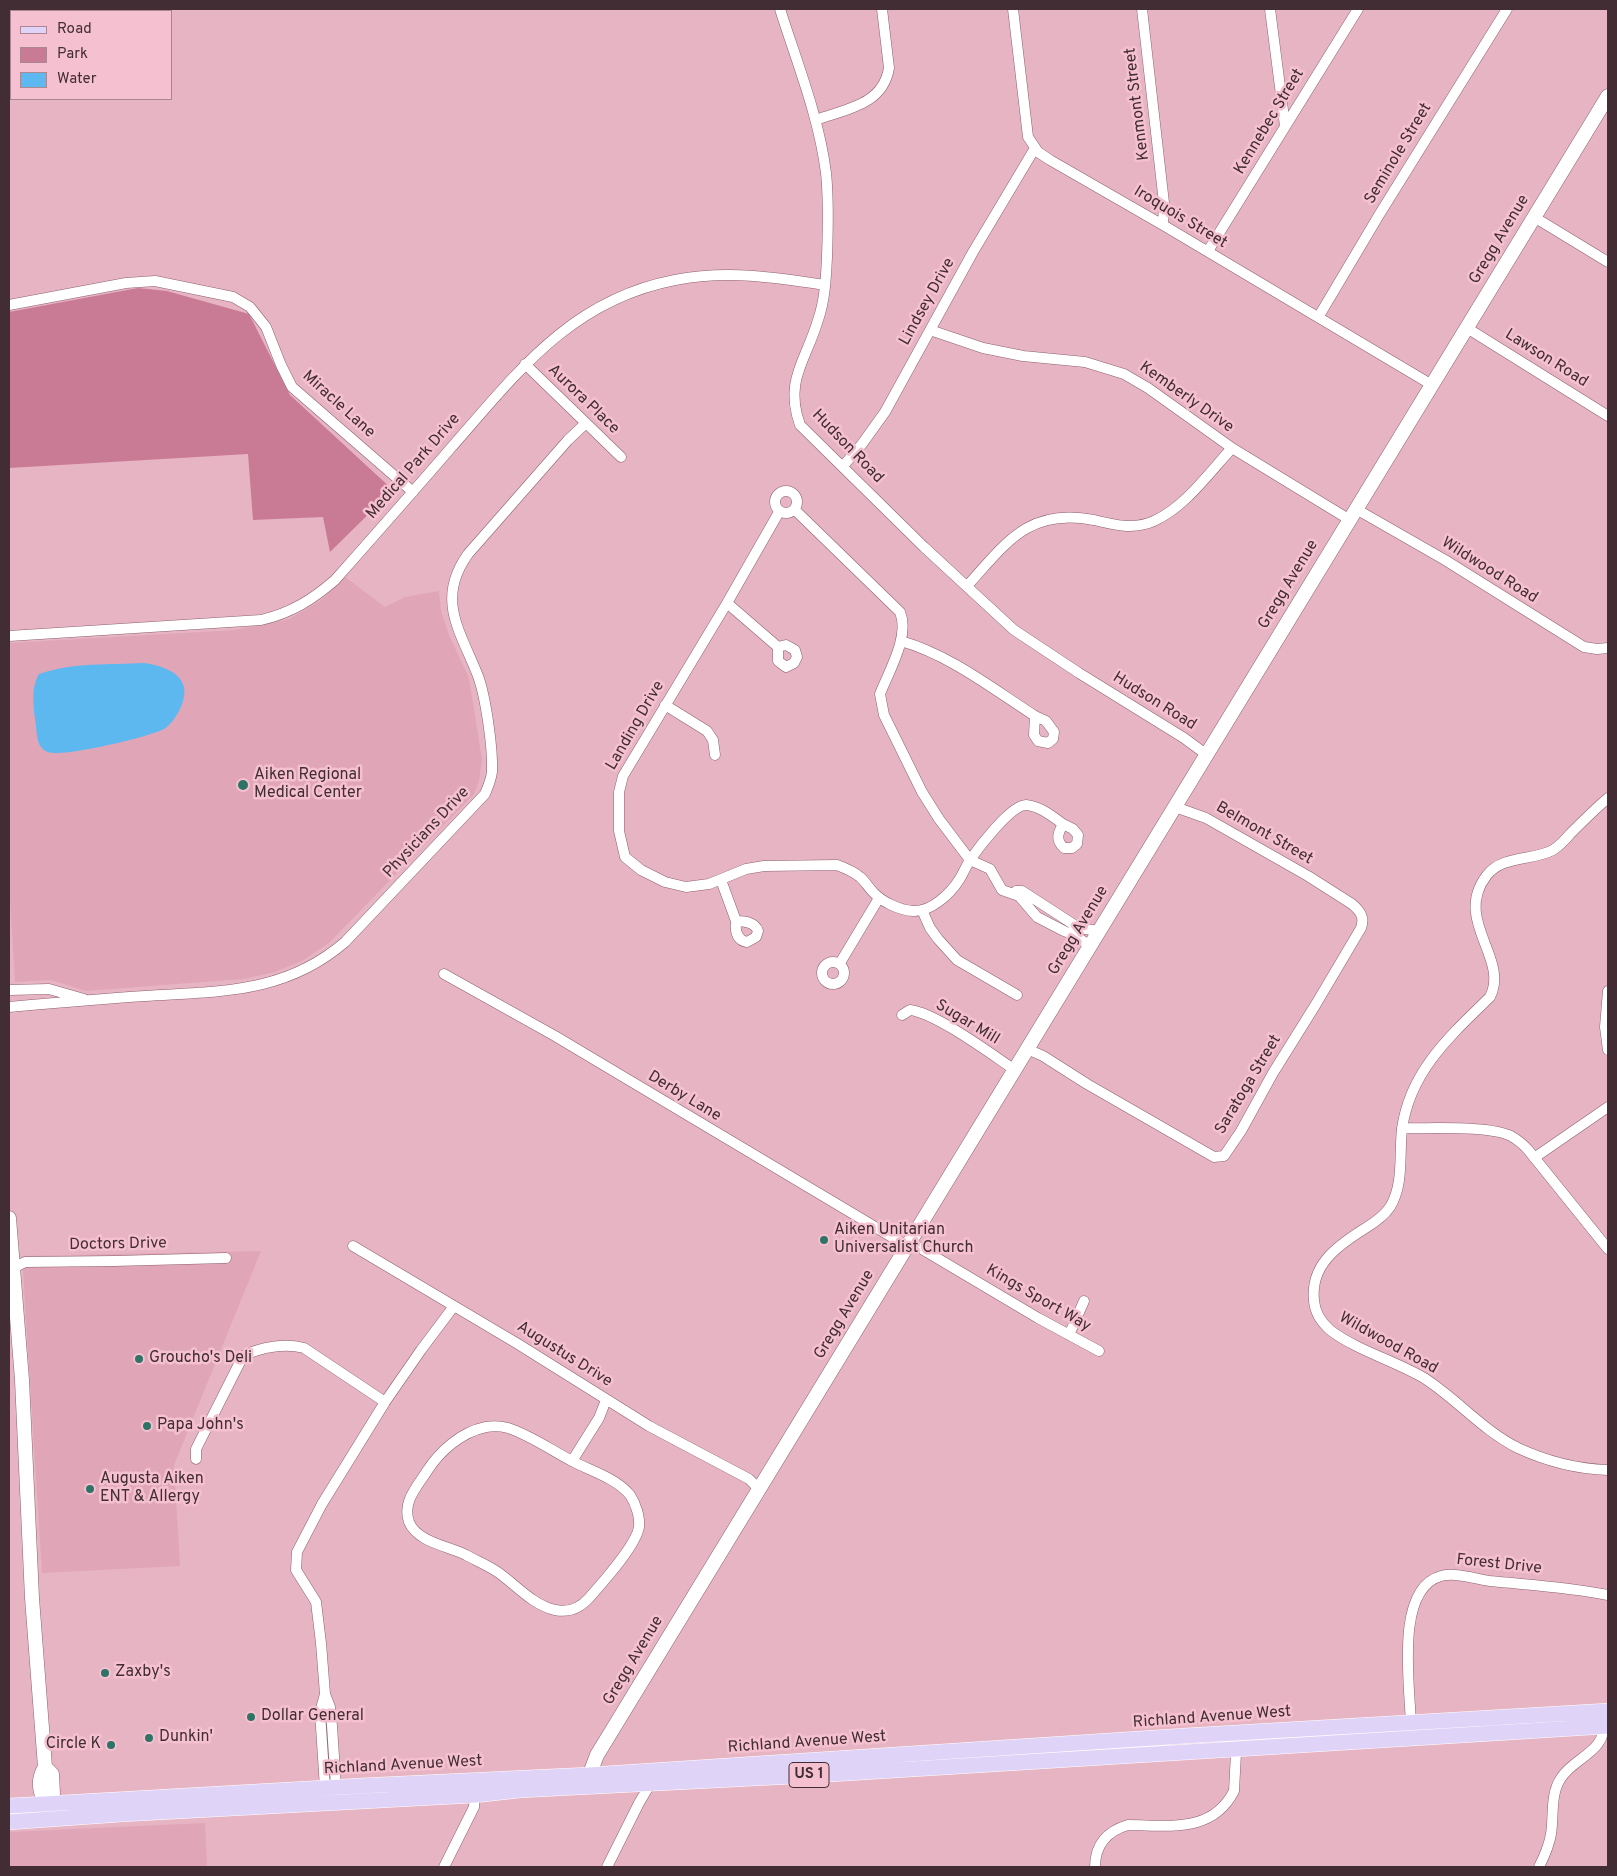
<!DOCTYPE html>
<style>
body{margin:0}
#map{position:relative;width:1617px;height:1876px;overflow:hidden;background:#e7b4c3;font-family:Overpass,sans-serif}
canvas{display:block}
.frame{position:absolute;inset:0;border:10px solid #412d33;pointer-events:none}
.legend{position:absolute;left:10px;top:10px;width:162px;height:90px;box-sizing:border-box;background:#f5c1d0;border:1px solid #ad8691;margin:0;padding:6px 9px;list-style:none;font-size:15px;color:#412d33}
.legend li{display:flex;align-items:center;gap:10px;height:25px}
.legend b{width:25px;border:1px solid #ad8691}
</style>
<div id="map">
<canvas width="1617" height="1876"></canvas>
<div class="frame"></div>
<ul class="legend">
<li><b style="height:6px;background:#dfd4f7"></b>Road</li>
<li><b style="height:14px;background:#c97b95"></b>Park</li>
<li><b style="height:14px;background:#5eb8f0"></b>Water</li>
</ul>
</div>
<script>
const context = document.querySelector('canvas').getContext('2d');
context.lineJoin = 'round';
function paint(path, color) { context.fillStyle = color; context.fill(path, 'evenodd'); }
function strokePath(path, color, width, dash) { context.strokeStyle = color; context.lineWidth = width; context.lineCap = dash ? 'butt' : 'round'; context.setLineDash(dash || []); context.stroke(path); }
function drawText(font, color, halo, rows, align = 'center') {
  context.font = font + ' Overpass,sans-serif'; context.lineWidth = 5; context.setLineDash([]); context.textBaseline = 'middle'; context.strokeStyle = halo; context.fillStyle = color; for (const [text, x, y, turn = 0] of rows) {
    context.save(); context.translate(x, y); context.rotate((+turn || 0) * Math.PI / 180); context.textAlign = isNaN(turn) ? turn : align; if (halo) context.strokeText(text, 0, 0); context.fillText(text, 0, 0); context.restore();
  }
}
const built = new Path2D(`
 M345 577 385 607 405 597 439 591 441 611 449 635 469 678 482 760 479 781 474 794 329 943 302 961 275 972 243 979 86 991 51 980 15 982 9 882V643L235 630 289 619 320 601Z
 M261 1251 174 1465 180 1566 42 1573 22 1256Z
 M205 1823 207 1867H9V1832Z`);
const green = new Path2D(`
 M138 288 167 291 249 314 290 395 393 490 330 552 323 517 253 520 248 454 9 468V312Z`);
const water = new Path2D(`
 M144 663C170 667 195 678 180 709 177 715 170 726 164 729 149 737 61 758 48 752 37 748 37 736 36 726 34 709 30 689 39 674 73 662 109 665 144 663Z`);
const street = new Path2D(`
 M780 9C797 63 819 117 826 173 829 201 828 229 827 257 826 278 825 300 818 320 806 361 784 380 800 425L924 547 1014 630 1079 673 1184 738 1207 755
 M1013 9 1028 137 1038 152 1050 160 1163 225 1432 385
 M1142 9 1164 203 1163 225
 M1270 9 1285 126
 M816 120C846 109 883 105 889 68L882 9
 M1534 217 1608 262
 M1208 251 1358 9
 M9 305 126 283 155 281 233 297 250 307 266 327 281 365 292 387 413 492
 M1319 316 1379 215 1507 9
 M1467 328 1608 416
 M930 330 983 348 1023 356 1085 362 1124 374 1148 388 1232 448 1350 520
 M525 364 621 457
 M843 466 862 444 885 412 973 252 1035 148
 M775 502a11 11 0 1 1 22 0a11 11 0 1 1-22 0Z
 M1356 509 1445 560 1584 647 1597 649 1608 648
 M795 510 900 612C910 636 889 671 880 694L884 715 922 792 939 819 970 860 990 869 1002 890 1019 896 1037 917 1064 931 1076 936 1090 946
 M779 512 727 603 623 776 619 792V831L625 857 641 870 665 882 686 887 709 884 746 869 764 866 837 865C845 868 853 871 860 877 865 881 868 887 873 892 882 902 899 910 913 911 931 912 950 894 959 880 963 874 966 866 970 860 979 847 1011 805 1026 805 1040 806 1053 817 1063 824
 M967 586C1006 543 1029 507 1094 520 1114 525 1134 530 1154 521 1185 507 1209 473 1232 448
 M727 603 778 647
 M9 636 261 620C291 613 312 600 335 580 374 536 412 493 450 449 516 374 570 300 675 280 727 270 773 277 825 285
 M901 641C950 655 993 689 1035 716
 M786 645 795 650 797 657 794 663 786 667 778 661V647Z
 M665 705 707 731 713 740 715 755
 M1035 716 1046 721 1054 732 1053 739 1048 743 1038 741 1034 735Z
 M1608 798C1595 809 1582 822 1570 834 1565 840 1559 846 1553 850 1532 861 1503 855 1487 875 1452 920 1510 958 1490 997 1450 1036 1410 1071 1402 1129 1399 1155 1404 1184 1390 1207 1384 1216 1374 1223 1364 1229 1337 1246 1310 1265 1314 1301 1315 1312 1321 1322 1330 1330 1356 1350 1395 1361 1424 1378 1457 1399 1482 1430 1518 1448 1546 1461 1577 1469 1608 1470
 M1063 824 1073 829 1078 835 1077 844 1072 848H1064C1055 840 1058 833 1063 824Z
 M721 880 736 921
 M1016 891H1022L1079 928 1099 931
 M922 910 930 928 938 939 957 960 1017 995
 M736 921C745 921 755 922 758 931L756 937 747 942C736 940 735 930 736 921Z
 M822 973a11 11 0 1 1 22 0a11 11 0 1 1-22 0Z
 M840 963 879 898
 M444 974 555 1036 907 1246
 M9 990 49 989 84 999
 M1608 991 1605 1027 1608 1050
 M9 1007C54 1003 99 999 145 996 219 991 285 994 345 942L485 794C488 787 491 780 492 772 493 749 486 698 478 676 461 632 435 600 468 554L568 440 586 423
 M902 1015 910 1010C936 1013 991 1054 1015 1070
 M1027 1049 1043 1056 1087 1084 1214 1157 1224 1156 1241 1131 1273 1073 1316 1004 1361 928C1365 917 1360 911 1352 904L1308 876 1206 818 1175 807
 M1402 1128C1429 1129 1488 1125 1511 1136 1518 1140 1524 1145 1529 1151L1608 1249
 M1534 1158 1608 1107
 M910 1242 1038 1318 1099 1351
 M353 1246 518 1344 649 1426 749 1479 759 1489
 M9 1270 25 1262 114 1261 226 1258
 M1069 1335 1084 1301
 M486 1427C493 1426 500 1426 508 1428 530 1435 551 1450 572 1461 591 1471 616 1478 630 1495 636 1504 640 1517 639 1527 636 1546 602 1583 589 1598 580 1608 569 1613 555 1610 533 1605 517 1586 499 1573 489 1566 477 1561 466 1555 448 1546 417 1542 409 1522 402 1502 417 1487 427 1471 440 1451 461 1432 486 1427Z
 M196 1459V1449L243 1356C261 1347 285 1343 304 1348L385 1402
 M572 1461 599 1418 606 1400
 M325 1694 320 1712 325 1788
 M1411 1728C1411 1692 1393 1589 1441 1576 1456 1572 1475 1579 1490 1581 1530 1585 1569 1587 1608 1595
 M336 1787 332 1726 330 1707 325 1694 321 1643 316 1602 296 1570 297 1552 322 1504 385 1402 421 1350 454 1306
 M444 1867 474 1807 475 1789
 M607 1867 639 1803 652 1781
 M1095 1867C1095 1845 1107 1831 1128 1825 1168 1825 1212 1834 1234 1791L1237 1734
 M1539 1867C1544 1857 1549 1846 1551 1834 1554 1816 1550 1794 1561 1778 1573 1758 1608 1751 1603 1722`);
const secondary = new Path2D(`
 M9 1218 22 1380 32 1598 45 1767C37 1780 39 1791 46 1805
 M45 1767 52 1774 53 1794 46 1805 45 1811
 M586 1784 597 1755 1608 96`);
const primary = new Path2D(`
 M9 1806 359 1786 589 1775 1184 1736 1608 1711
 M9 1822 122 1814 475 1795 520 1790 815 1775 1608 1726`);
const markers = [
 [243,785,6,"#2f7366"],
 [824,1240,5,"#2f7366"],
 [139,1359,5,"#2f7366"],
 [147,1426,5,"#2f7366"],
 [90,1489,5,"#2f7366"],
 [105,1673,5,"#2f7366"],
 [251,1717,5,"#2f7366"],
 [149,1738,5,"#2f7366"],
 [111,1745,5,"#2f7366"]
];
const shields = [
 [809,1775,40]
];
const shieldNames = [
 ["US 1",809,1775]
];
const streetNames = [
 ["Kenmont Street",1138,104,-97],
 ["Kennebec Street",1270,122,-59],
 ["Seminole Street",1399,154,-59],
 ["Iroquois Street",1180,218,31],
 ["Gregg Avenue",1500,240,-59],
 ["Lindsey Drive",928,302,-61],
 ["Lawson Road",1546,359,32],
 ["Kemberly Drive",1186,398,35],
 ["Aurora Place",583,400,44],
 ["Miracle Lane",338,405,42],
 ["Hudson Road",847,447,46],
 ["Medical Park Drive",414,467,-49],
 ["Wildwood Road",1489,571,32],
 ["Gregg Avenue",1289,585,-59],
 ["Hudson Road",1154,702,32],
 ["Landing Drive",636,726,-60],
 ["Physicians Drive",427,833,-47],
 ["Belmont Street",1264,834,30],
 ["Gregg Avenue",1079,931,-59],
 ["Sugar Mill",967,1023,31],
 ["Saratoga Street",1249,1085,-59],
 ["Derby Lane",684,1097,31],
 ["Doctors Drive",118,1245,-1],
 ["Kings Sport Way",1038,1299,30],
 ["Gregg Avenue",845,1315,-59],
 ["Wildwood Road",1388,1344,29],
 ["Augustus Drive",564,1355,32],
 ["Forest Drive",1499,1565,6],
 ["Gregg Avenue",634,1661,-59],
 ["Richland Avenue West",1212,1718,-4],
 ["Richland Avenue West",807,1743,-4],
 ["Richland Avenue West",403,1766,-3]
];
const poiNames = [
 ["Aiken Regional",254,776],
 ["Medical Center",254,794],
 ["Aiken Unitarian",834,1231],
 ["Universalist Church",834,1249],
 ["Groucho's Deli",149,1359],
 ["Papa John's",157,1426],
 ["Augusta Aiken",100,1480],
 ["ENT & Allergy",100,1498],
 ["Zaxby's",115,1673],
 ["Dollar General",261,1717],
 ["Dunkin'",159,1738],
 ["Circle K",101,1745,"right"]
];
paint(built, '#e0a6b7');
paint(green, '#c97b95');
paint(water, '#5eb8f0');
strokePath(street, '#8d606e', 11);
strokePath(secondary, '#8d606e', 15);
strokePath(primary, '#fff', 16);
strokePath(street, '#fff', 10);
strokePath(secondary, '#fff', 14);
strokePath(primary, '#dfd4f7', 15);
for (const [x, y, r, color] of markers) { const dot = new Path2D(); dot.arc(x, y, r, 0, 2 * Math.PI); context.fillStyle = color; context.fill(dot); strokePath(dot, '#f5c1d0', 2); }
for (const [x, y, w] of shields) { const box = new Path2D(); box.roundRect(x - w / 2, y - 12.5, w, 25, 4); context.fillStyle = '#f5c1d0'; context.fill(box); strokePath(box, '#412d33', 1); }
drawText('bold 15px', '#412d33', null, shieldNames);
drawText('16px', '#412d33', '#f5c1d0', streetNames);
drawText('16px', '#412d33', '#f5c1d0', poiNames, 'left');
</script>
